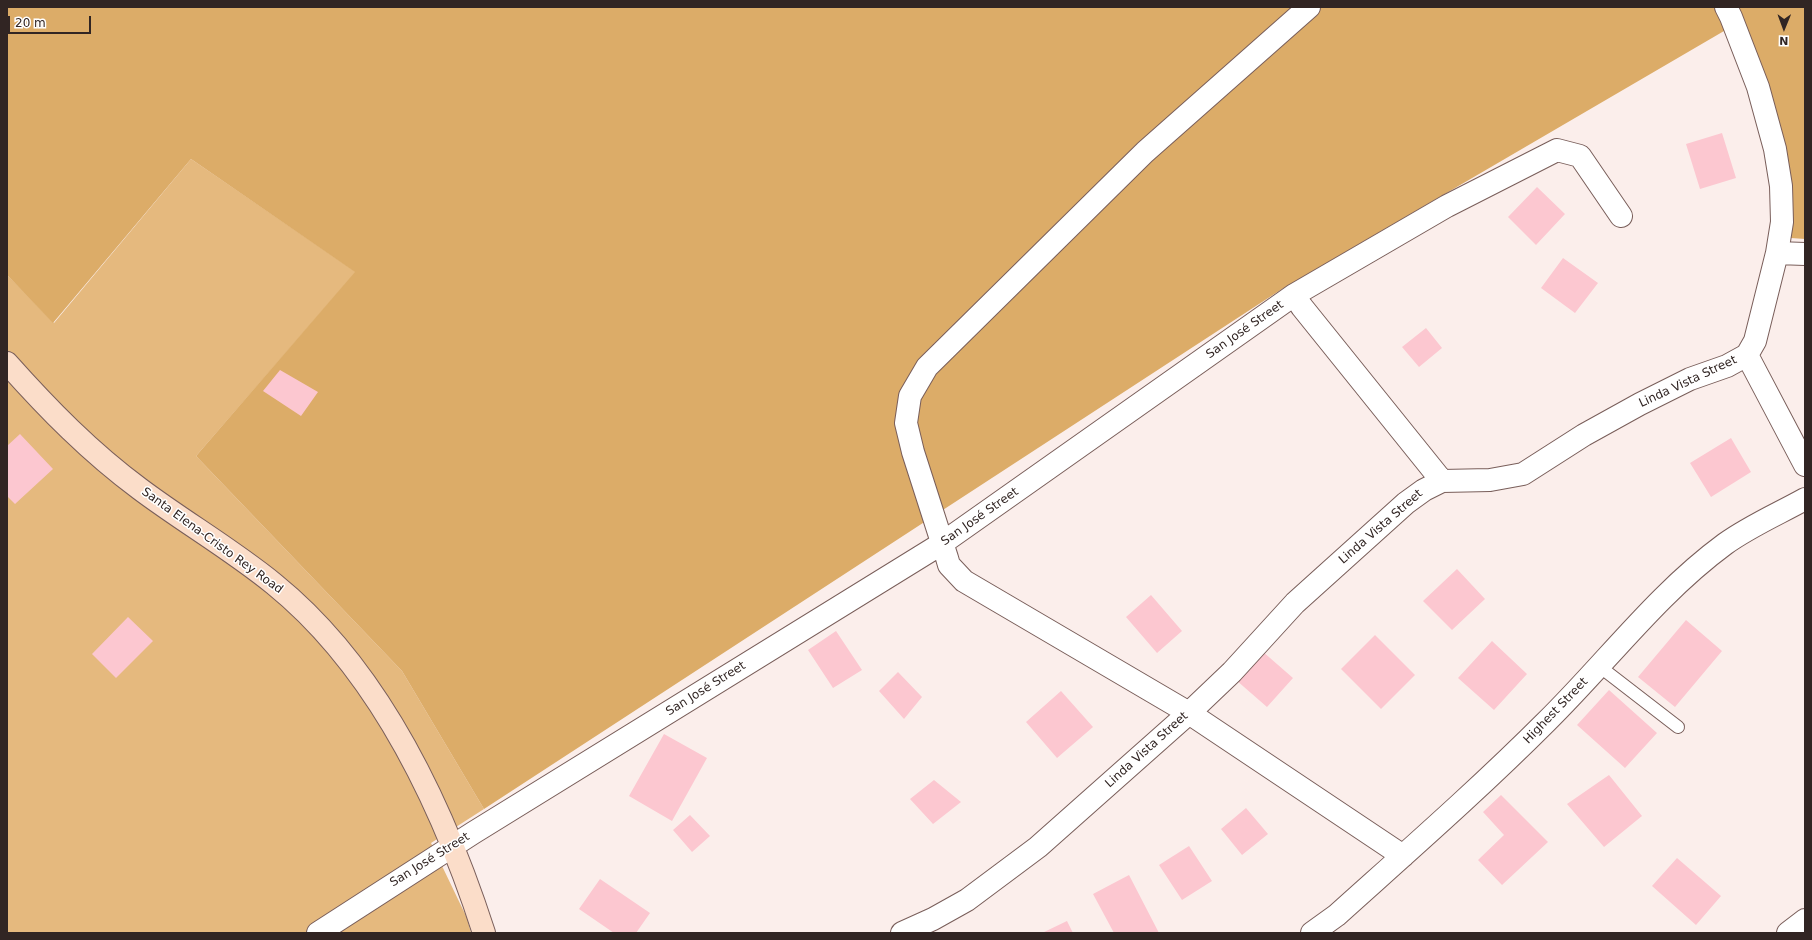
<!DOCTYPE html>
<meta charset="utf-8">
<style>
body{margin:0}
#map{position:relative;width:1812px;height:940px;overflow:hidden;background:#fbeeeb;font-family:"DejaVu Sans",sans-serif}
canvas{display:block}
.frame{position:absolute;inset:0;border:8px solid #312523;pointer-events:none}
.north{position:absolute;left:1764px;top:8px;width:40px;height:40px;-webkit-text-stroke:3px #fff;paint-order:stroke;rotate:181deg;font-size:11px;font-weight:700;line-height:16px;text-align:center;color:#312523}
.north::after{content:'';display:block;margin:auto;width:14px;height:18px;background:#312523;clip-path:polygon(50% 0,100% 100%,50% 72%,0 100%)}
.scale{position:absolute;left:8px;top:16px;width:83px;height:18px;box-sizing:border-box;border:2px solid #312523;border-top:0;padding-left:5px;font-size:12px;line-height:14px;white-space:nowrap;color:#312523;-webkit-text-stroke:3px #fff;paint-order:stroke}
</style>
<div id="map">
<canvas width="1812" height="940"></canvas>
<div class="frame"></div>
<div class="north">N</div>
<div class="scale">20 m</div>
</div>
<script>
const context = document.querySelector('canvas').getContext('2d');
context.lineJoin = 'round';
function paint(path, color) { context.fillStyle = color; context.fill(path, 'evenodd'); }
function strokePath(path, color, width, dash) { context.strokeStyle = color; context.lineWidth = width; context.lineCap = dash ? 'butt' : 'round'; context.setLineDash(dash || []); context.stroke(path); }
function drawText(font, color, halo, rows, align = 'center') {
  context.font = font + ' "DejaVu Sans",sans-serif'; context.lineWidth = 3; context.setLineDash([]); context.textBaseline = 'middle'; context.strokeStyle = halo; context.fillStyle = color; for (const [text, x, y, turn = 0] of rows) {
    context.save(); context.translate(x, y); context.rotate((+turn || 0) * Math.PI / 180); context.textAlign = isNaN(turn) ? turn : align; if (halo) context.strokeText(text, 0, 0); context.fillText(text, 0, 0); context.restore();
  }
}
const green = new Path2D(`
 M191 159 356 272 196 456 402 671 484 809 431 843 467 918 471 933H7V275L54 323Z`);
const forest = new Path2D(`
 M7 7H1805V239L1791 238 1780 134 1736 24 1282 289 484 809 402 671 196 456 355 272 191 159 53 323 7 275Z`);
const building = new Path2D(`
 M1722 133 1736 178 1700 189 1686 144Z
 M1537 187 1565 214 1536 245 1508 217Z
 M1563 258 1598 283 1575 313 1541 288Z
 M1426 328 1442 348 1419 367 1402 347Z
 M280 370 318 392 301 416 263 391Z
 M20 434 53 469 15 504 7 496V446Z
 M1731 438 1751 472 1711 497 1690 463Z
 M1457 569 1485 599 1452 630 1423 601Z
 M1151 595 1182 631 1157 653 1126 617Z
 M128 617 153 641 116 678 92 654Z
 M1686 620 1722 651 1675 707 1638 677Z
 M836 631 862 670 833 688 808 650Z
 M1375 635 1415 675 1381 709 1341 669Z
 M1492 641 1527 674 1494 710 1458 678Z
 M1262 651 1293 678 1267 707 1236 680Z
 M898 672 922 697 904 719 879 691Z
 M1609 690 1657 733 1625 768 1577 725Z
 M1061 691 1093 727 1057 758 1026 722Z
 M664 734 707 758 672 821 629 796Z
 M1609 775 1642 816 1604 847 1567 804Z
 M934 780 961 802 933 824 910 799Z
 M1501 795 1548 842 1502 885 1478 860 1504 835 1483 812Z
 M1246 808 1268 834 1242 855 1221 829Z
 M690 815 710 836 692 852 673 830Z
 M1189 846 1212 881 1182 900 1159 865Z
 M1677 858 1721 896 1696 925 1652 886Z
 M1129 875 1159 933H1114L1093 894Z
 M600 879 650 913 636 933H614L579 909Z
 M1067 921 1073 933H1042Z`);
const lane = new Path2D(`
 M1599 666 1678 727`);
const street = new Path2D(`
 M1309 7 1145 152 927 367 910 396 906 423 913 452 947 558 949 565 964 581 1189 713 1403 856
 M1777 253 1805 254
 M1294 295 1302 307 1442 481
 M1747 355 1805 465
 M318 933 473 833 941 544 1294 295 1447 206 1557 150 1580 156 1621 216
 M902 933 933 919 967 900 1038 847 1189 713 1232 672 1295 603 1406 503 1424 490 1442 481 1490 480 1523 474 1584 435 1640 404 1690 379 1727 366 1747 355 1755 341 1777 253 1782 222 1781 186 1775 149 1758 87 1731 17 1726 7
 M1312 933 1337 915C1407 852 1479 789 1546 722 1606 663 1657 594 1725 544 1750 526 1778 514 1805 499
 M1788 933 1805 920`);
const secondary = new Path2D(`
 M7 363C48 409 90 452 140 489 184 522 231 549 274 584 380 670 443 806 484 933`);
const streetNames = [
 ["San José Street",1245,330,-35],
 ["Linda Vista Street",1688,382,-25],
 ["San José Street",980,517,-35],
 ["Linda Vista Street",1381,527,-41],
 ["Santa Elena-Cristo Rey Road",212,541,36],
 ["San José Street",706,689,-32],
 ["Highest Street",1556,711,-46],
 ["Linda Vista Street",1147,750,-42],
 ["San José Street",430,860,-32]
];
paint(green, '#e5b97e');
paint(forest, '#dcac68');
paint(building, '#fcc7d0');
strokePath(lane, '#795e5a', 14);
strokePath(street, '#795e5a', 24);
strokePath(secondary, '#795e5a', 24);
strokePath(lane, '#fff', 12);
strokePath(street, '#fff', 22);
strokePath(secondary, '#fbddc9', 22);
drawText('12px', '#312523', '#fff', streetNames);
</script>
